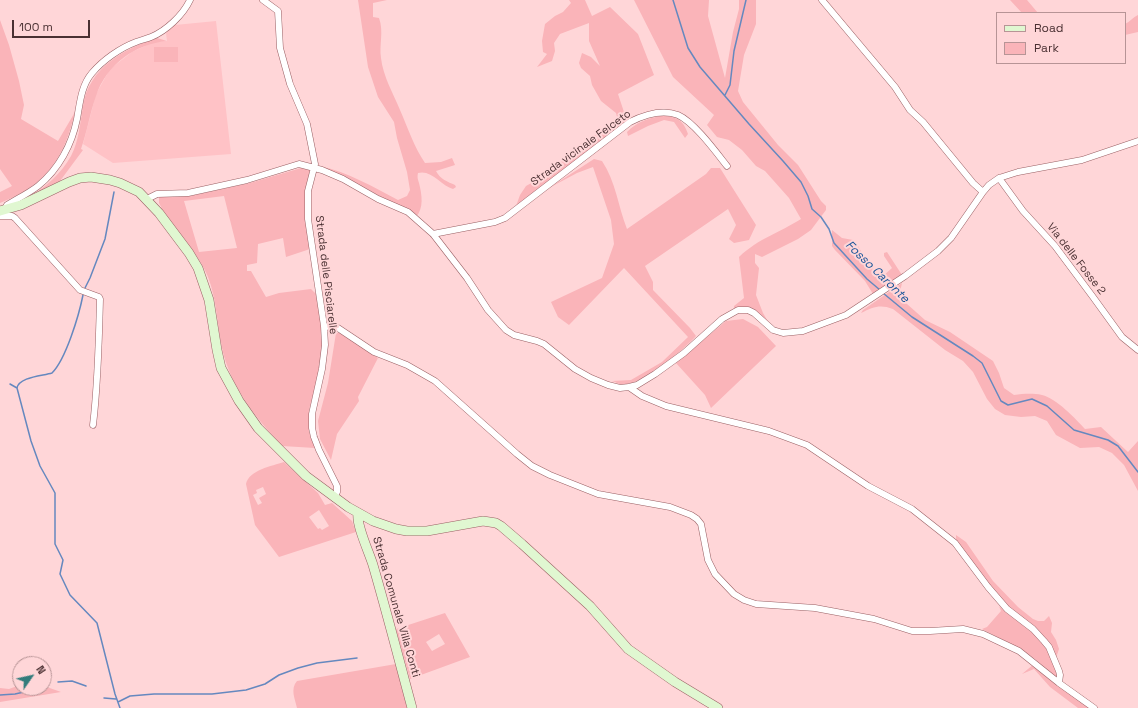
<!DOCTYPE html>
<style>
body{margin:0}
#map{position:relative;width:1138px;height:708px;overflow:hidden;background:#ffd6d8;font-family:"Space Grotesk",sans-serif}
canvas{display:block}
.legend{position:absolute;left:996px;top:12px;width:130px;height:52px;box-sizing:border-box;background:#ffd6d8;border:1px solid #b79496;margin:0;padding:5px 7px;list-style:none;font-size:12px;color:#4a3032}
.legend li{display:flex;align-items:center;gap:8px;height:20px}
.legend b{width:20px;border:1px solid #b79496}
.north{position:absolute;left:12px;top:656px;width:40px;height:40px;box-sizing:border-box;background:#ffd6d8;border:1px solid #b79496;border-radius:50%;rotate:56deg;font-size:11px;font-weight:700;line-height:16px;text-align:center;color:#4a3032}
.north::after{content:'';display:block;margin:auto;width:14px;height:18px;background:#337c7c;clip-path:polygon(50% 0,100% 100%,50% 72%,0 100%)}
.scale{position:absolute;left:12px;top:20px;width:78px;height:18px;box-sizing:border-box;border:2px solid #4a3032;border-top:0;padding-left:5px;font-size:12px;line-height:14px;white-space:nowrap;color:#4a3032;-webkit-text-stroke:3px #ffd6d8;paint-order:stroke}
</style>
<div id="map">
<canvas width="1138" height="708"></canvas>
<ul class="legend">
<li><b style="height:5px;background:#e0f7d1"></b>Road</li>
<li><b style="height:11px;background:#fab4b9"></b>Park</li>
</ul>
<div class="north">N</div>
<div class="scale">100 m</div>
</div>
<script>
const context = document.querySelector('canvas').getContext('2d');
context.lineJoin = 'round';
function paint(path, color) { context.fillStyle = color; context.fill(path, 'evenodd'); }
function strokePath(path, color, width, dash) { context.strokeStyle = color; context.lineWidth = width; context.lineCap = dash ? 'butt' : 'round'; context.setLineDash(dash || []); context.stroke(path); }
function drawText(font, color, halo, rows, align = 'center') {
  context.font = font + ' "Space Grotesk",sans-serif'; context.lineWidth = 4; context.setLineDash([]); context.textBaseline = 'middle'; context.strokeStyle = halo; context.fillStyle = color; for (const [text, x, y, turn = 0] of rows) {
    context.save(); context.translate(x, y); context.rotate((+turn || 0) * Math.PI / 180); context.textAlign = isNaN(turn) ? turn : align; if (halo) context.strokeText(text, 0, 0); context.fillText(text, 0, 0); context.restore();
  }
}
const built = new Path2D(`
 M216 21 231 154 113 163 83 144 96 94 110 69 132 52 145 46 153 42 167 41 166 33 175 25Z`);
const green = new Path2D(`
 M358 0H387L373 3V17L379 18C384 31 379 45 381 58 383 76 393 93 400 110 408 128 414 147 425 163L441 162 452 158 455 165 436 171C440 179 448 182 455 185L456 187 453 189C442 186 431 169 418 173 417 178 418 179 419 183 422 195 424 208 416 217 385 199 353 180 320 166 348 172 373 187 398 200L407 196 410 190 407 172 397 138 394 122 378 97 368 67Z
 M569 0H585L592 16 610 7 638 34 654 75 618 94 627 121 516 206 520 195 526 186 558 168 564 157 577 146 618 121 616 113 601 101 592 85 590 76 581 68 579 63 582 53 591 57 600 66 589 41V23L560 34 554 43 555 51 552 61 537 67 547 54 543 52 542 41 545 24 555 16 563 12 571 3Z
 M634 0H709L708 16 725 78 733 32 739 9V0H756V24L744 55 738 91 743 102 778 145 798 165 821 201 826 206V210L811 230 798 239 762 257 755 254V263L759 268 756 295 763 313 770 325 739 308 734 309V306L744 298 739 257C759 238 779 233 801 219L789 198 765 171 756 166 742 150 729 140 717 137 707 125 714 115 673 77Z
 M1010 0H1027L1038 13H1022Z
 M1138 15V32L1125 35V24C1130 22 1133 17 1138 15Z
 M0 20 9 45 19 81 24 105 21 119 58 141 75 112C64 159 46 185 0 203V192L12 186 0 169Z
 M157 38 167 41C135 44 106 65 96 96 90 113 87 132 81 149L83 150 60 181 30 197C46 186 61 174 71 156 79 141 80 123 83 106 89 68 123 49 157 38Z
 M154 47H178V62H154Z
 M660 116C674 116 683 118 688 134L685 138 674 122 664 120 648 126 628 136 627 132C637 122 646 119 660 116Z
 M594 159 602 161C616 182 618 206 627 229L706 174 711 168H720L756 225 749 240 734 243 729 239 736 225 728 209 645 266 653 282V290L690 328 696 336C685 349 640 385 624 385 620 385 616 382 612 381L631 380 662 362 688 337 624 268 569 325 558 317 551 302 602 278 614 244 611 220 593 167 577 173 549 188Z
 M301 168 310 170 308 185 310 249 286 257 283 238 258 244 257 263 247 265V271H251L266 297 279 293 311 289 317 295 323 342 318 376 309 410V432L315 448 282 446C256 418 230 386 222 348 217 325 217 300 208 277 197 249 172 230 159 203V197L190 196 250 183ZM224 196 237 248 199 252 184 201Z
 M832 230 842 238 853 240 857 244 867 262 880 276H883L892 268 884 256V253L887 252 902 275 873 294 865 281 835 250 832 246Z
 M902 283 900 292 898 296 925 320 950 332 993 361 999 373 1004 388 1014 395C1023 394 1032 393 1042 395 1056 398 1076 419 1085 429L1101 427 1128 452 1138 441V491L1124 465 1112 453 1099 447 1080 448 1056 435 1047 421 1035 416 1021 417 1005 415 995 409 987 399 973 372 963 361 945 350 893 309C880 304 873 307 861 313L863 310Z
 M743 319 758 327 776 346 711 408 705 395 676 363 726 321Z
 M336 333H340L378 358 358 397 359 401 337 434 331 460 320 439 318 421 328 383Z
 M284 462 318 493 325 505 332 503 352 521 356 532 279 557 255 525 246 484C249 470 272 466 284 462ZM263 487 266 494 259 498 262 503 258 505 253 495 257 493 256 490ZM319 510 329 526 322 530 320 528 318 529 309 517Z
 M956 535 966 542 993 581 1018 607 1033 619 1038 621H1044L1049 616 1052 623 1051 632 1056 640 1059 649 1056 658C1048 633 1026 625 1009 608 989 587 973 563 956 540Z
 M999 606C1013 620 1033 629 1045 646 1051 655 1055 667 1058 678H1056L1035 659 1020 649 982 629 987 627 1001 611Z
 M445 613 470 657 410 679 396 629ZM439 634 445 644 432 651 426 642Z
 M396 664 408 708H297C295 699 290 689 297 681Z
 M1034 664 1091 708H1078L1050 687 1034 669 1022 674Z
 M20 685V688H44V686L61 692 0 702V688L9 689Z`);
const stream = new Path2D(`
 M673 0 688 48 700 67 749 124 783 161 801 182 808 196 812 209 821 217 829 229 834 243 867 279 880 290
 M725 95 730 85 734 51 746 0
 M85 288 90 278 105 239 114 192
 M883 293 912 317 973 356 982 363 1001 401 1008 405 1032 399 1047 406 1074 430 1108 440 1118 446 1138 472
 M83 295C79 315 66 359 52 373 42 376 19 377 17 388L31 441 40 466 55 493V544L63 560 60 574 70 595 97 623 115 694 120 708
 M10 384 17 388
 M58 682 72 681 86 686
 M44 687 46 686
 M0 695 15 694 42 688
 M104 698 116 699
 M118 702 130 696 154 694H212L246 690 265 684 279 675 298 668 317 663 357 658`);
const street = new Path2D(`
 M263 0 278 11 280 48 290 84 307 124 315 164 308 191V219L324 326 325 345 322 369 312 414V428L314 437 319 450 337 486V492L334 498
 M822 0 895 87 910 110 923 122 973 183 983 192
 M999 178 1023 211 1055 246 1093 297 1122 337 1138 350
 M147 199 157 194 188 193 247 180 299 164 322 170 343 179 378 199 408 212 433 234 467 278 488 310 506 330 514 335 537 341 544 344 575 369 591 378 608 385 620 388 629 387 637 385 655 374 684 353 722 319 738 310H748L754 313 773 330 783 333 803 331 846 315 905 276 938 251 951 238 983 192 989 185 999 178 1018 172 1082 160 1138 141
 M5 209 7 205C17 199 29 193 38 186 59 169 72 144 77 119 80 103 81 86 92 73 103 60 120 48 136 42 141 40 146 39 151 37 166 31 183 15 190 0
 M0 216H12L15 218 80 290 99 297 100 299C99 341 98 384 93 425
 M433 234 495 222 505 218 630 122C644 115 662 109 678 115 694 122 716 152 727 166
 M324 326 338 328 374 352 407 365 435 381 517 454 532 466 550 475 598 494 670 507 691 515 697 519 701 524 708 560 715 574 734 594 744 600 756 604 815 608 874 619 912 631H930L963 629 983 634 1019 651 1059 683 1094 708
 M629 387 642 396 666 406 769 431 807 445 868 486 912 509 955 543 988 587 1007 609 1033 629 1044 641 1049 647 1059 671 1060 675 1059 683`);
const secondary = new Path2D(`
 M0 211 21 205 69 182 80 178 91 177 110 180 120 183 139 192 159 213 189 253 198 268 209 300 217 350 221 368 239 401 258 428 306 476 348 507 373 521 396 529 407 531H427L483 521 496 523 501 526 522 544 590 606 628 649 675 682 718 708
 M358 513C356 525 369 552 373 565 387 613 399 660 412 708`);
const streetNames = [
 ["Strada vicinale Felceto",581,148,-36],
 ["Via delle Fosse 2",1076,259,52],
 ["Strada delle Pisciarelle",326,275,83],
 ["Strada Comunale Villa Conti",396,607,74]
];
const waterNames = [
 ["Fosso Caronte",877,272,44]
];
paint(built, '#ffc2c6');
paint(green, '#fab4b9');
strokePath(stream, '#6588bf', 1.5);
strokePath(street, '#9a6064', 7);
strokePath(secondary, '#9a6064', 10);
strokePath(street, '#fff', 6);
strokePath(secondary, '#e0f7d1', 9);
drawText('11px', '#4a3032', '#ffd6d8', streetNames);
drawText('italic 12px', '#175499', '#ffd6d8', waterNames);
</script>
